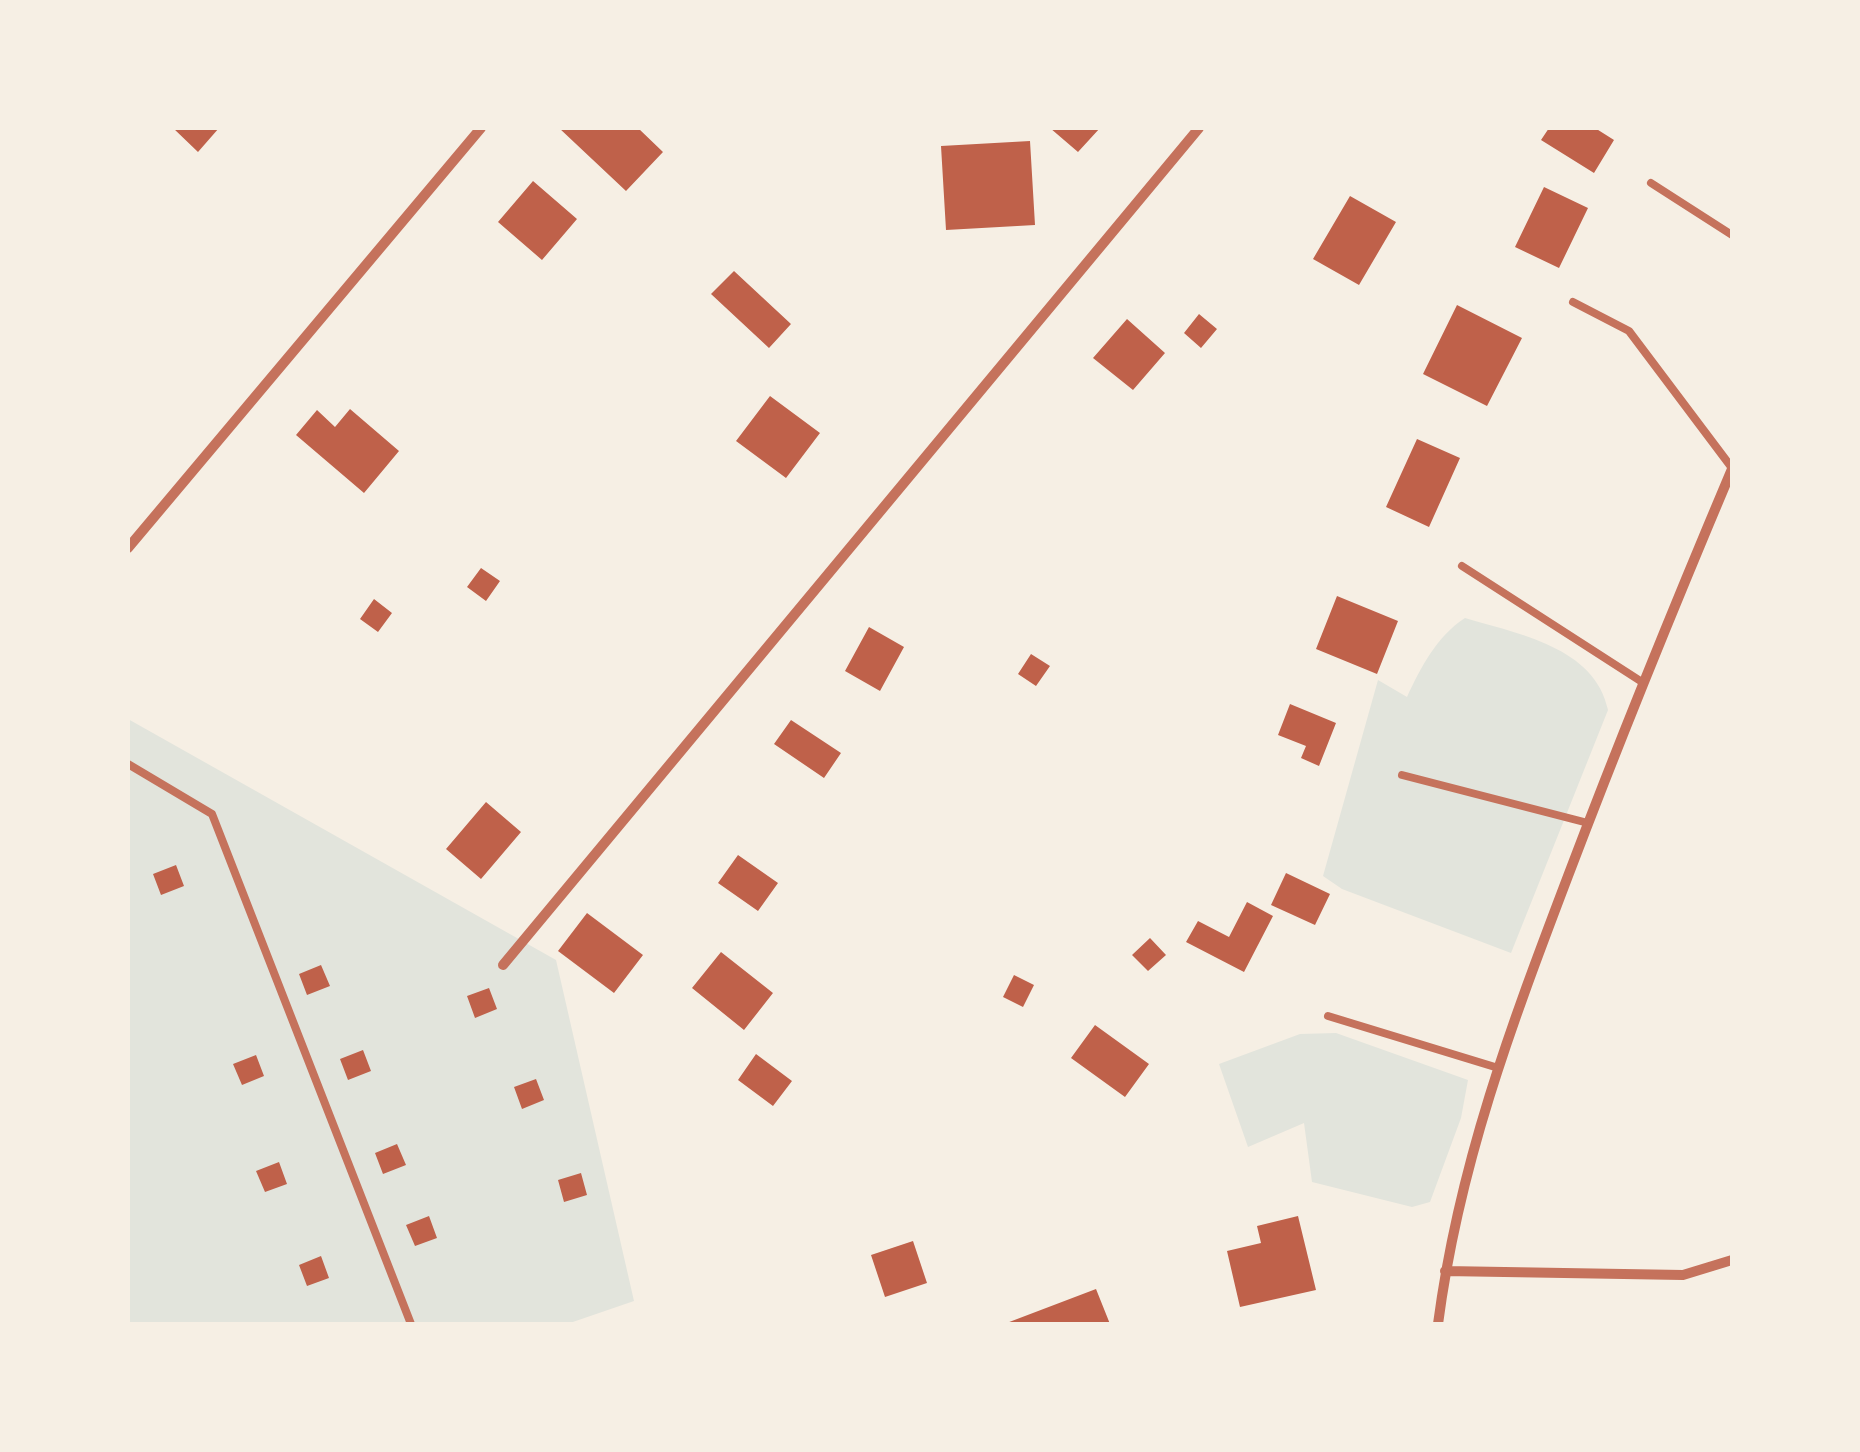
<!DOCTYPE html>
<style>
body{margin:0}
#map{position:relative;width:1860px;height:1452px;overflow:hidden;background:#f6efe4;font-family:"IBM Plex Sans",sans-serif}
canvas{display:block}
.frame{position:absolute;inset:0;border:130px solid #f6efe4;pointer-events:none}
</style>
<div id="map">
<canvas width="1860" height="1452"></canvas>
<div class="frame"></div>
</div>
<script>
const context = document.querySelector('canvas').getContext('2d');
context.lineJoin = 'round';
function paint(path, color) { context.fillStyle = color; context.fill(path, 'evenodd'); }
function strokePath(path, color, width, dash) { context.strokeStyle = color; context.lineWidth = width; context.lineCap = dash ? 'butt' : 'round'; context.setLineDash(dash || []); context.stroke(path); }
const green = new Path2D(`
 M1465 618C1518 634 1595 647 1608 710L1511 953 1342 889 1323 876 1378 680 1407 697C1421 667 1437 636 1465 618Z
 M128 719 556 960 634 1301 567 1324H128Z
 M1336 1033 1468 1080 1461 1118 1430 1202 1412 1207 1312 1182 1304 1123 1248 1147 1219 1064 1300 1034Z`);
const building = new Path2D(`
 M173 128H219L198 152Z
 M559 128H638L663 152 626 191Z
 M1050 128H1100L1078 152Z
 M1549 128H1595L1614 140 1594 173 1541 140Z
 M1030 141 1035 225 946 230 941 146Z
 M533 181 577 219 542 260 498 222Z
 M1544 187 1588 208 1559 268 1515 247Z
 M1350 196 1396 222 1359 285 1313 259Z
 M734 271 791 324 769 348 711 294Z
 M1457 305 1522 338 1487 406 1423 374Z
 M1199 314 1217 329 1201 348 1184 333Z
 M1127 319 1165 353 1133 390 1093 358Z
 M770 396 820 433 786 478 736 441Z
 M350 409 399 451 364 493 296 435 317 410 335 427Z
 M1417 439 1460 458 1429 527 1386 507Z
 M481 568 500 581 486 601 467 587Z
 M1337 596 1398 621 1377 674 1316 649Z
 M374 599 392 613 378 632 360 619Z
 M869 627 904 647 880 691 845 671Z
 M1031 654 1050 666 1036 686 1018 674Z
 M1290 704 1336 723 1319 766 1301 758 1306 746 1278 735Z
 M791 720 841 753 824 778 774 744Z
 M486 802 521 832 481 879 446 849Z
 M738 855 778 883 758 911 718 883Z
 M176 865 184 886 161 895 153 874Z
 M1286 873 1330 894 1315 925 1271 905Z
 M1247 902 1273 916 1244 972 1186 942 1198 921 1229 937Z
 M587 913 643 955 614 993 558 951Z
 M1150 938 1166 955 1148 971 1132 955Z
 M721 952 773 993 744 1030 692 988Z
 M321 965 330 986 307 995 299 974Z
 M1014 975 1034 985 1023 1007 1003 997Z
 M489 988 497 1009 475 1018 467 996Z
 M1095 1025 1149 1064 1125 1097 1071 1058Z
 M363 1050 371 1071 348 1080 340 1059Z
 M756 1054 792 1081 773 1106 738 1080Z
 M256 1055 264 1076 242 1085 233 1064Z
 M536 1079 544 1100 522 1109 514 1087Z
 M397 1144 406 1165 383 1174 375 1153Z
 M279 1162 287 1184 265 1192 256 1171Z
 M581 1173 587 1195 564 1202 558 1180Z
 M429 1216 437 1238 415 1246 406 1225Z
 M1298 1216 1316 1290 1240 1307 1227 1251 1261 1243 1257 1226Z
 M913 1241 927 1283 885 1297 871 1255Z
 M321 1256 329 1278 307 1286 299 1265Z
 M1096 1289 1110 1324H1004Z`);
const service = new Path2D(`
 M1651 183 1732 235
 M1573 302 1629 331 1732 468
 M1462 566 1642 682
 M128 764 212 814 411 1324
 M1402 775 1588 823
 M1328 1016 1495 1067`);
const minor = new Path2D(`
 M128 548 481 128
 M503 965 1199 128
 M1445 1271 1683 1275 1732 1260
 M1438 1324C1459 1164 1511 1026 1568 876 1620 739 1675 604 1732 469`);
paint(green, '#e2e4dc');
paint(building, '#bf614a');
strokePath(service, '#c5725c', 8);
strokePath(minor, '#c5725c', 10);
</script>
